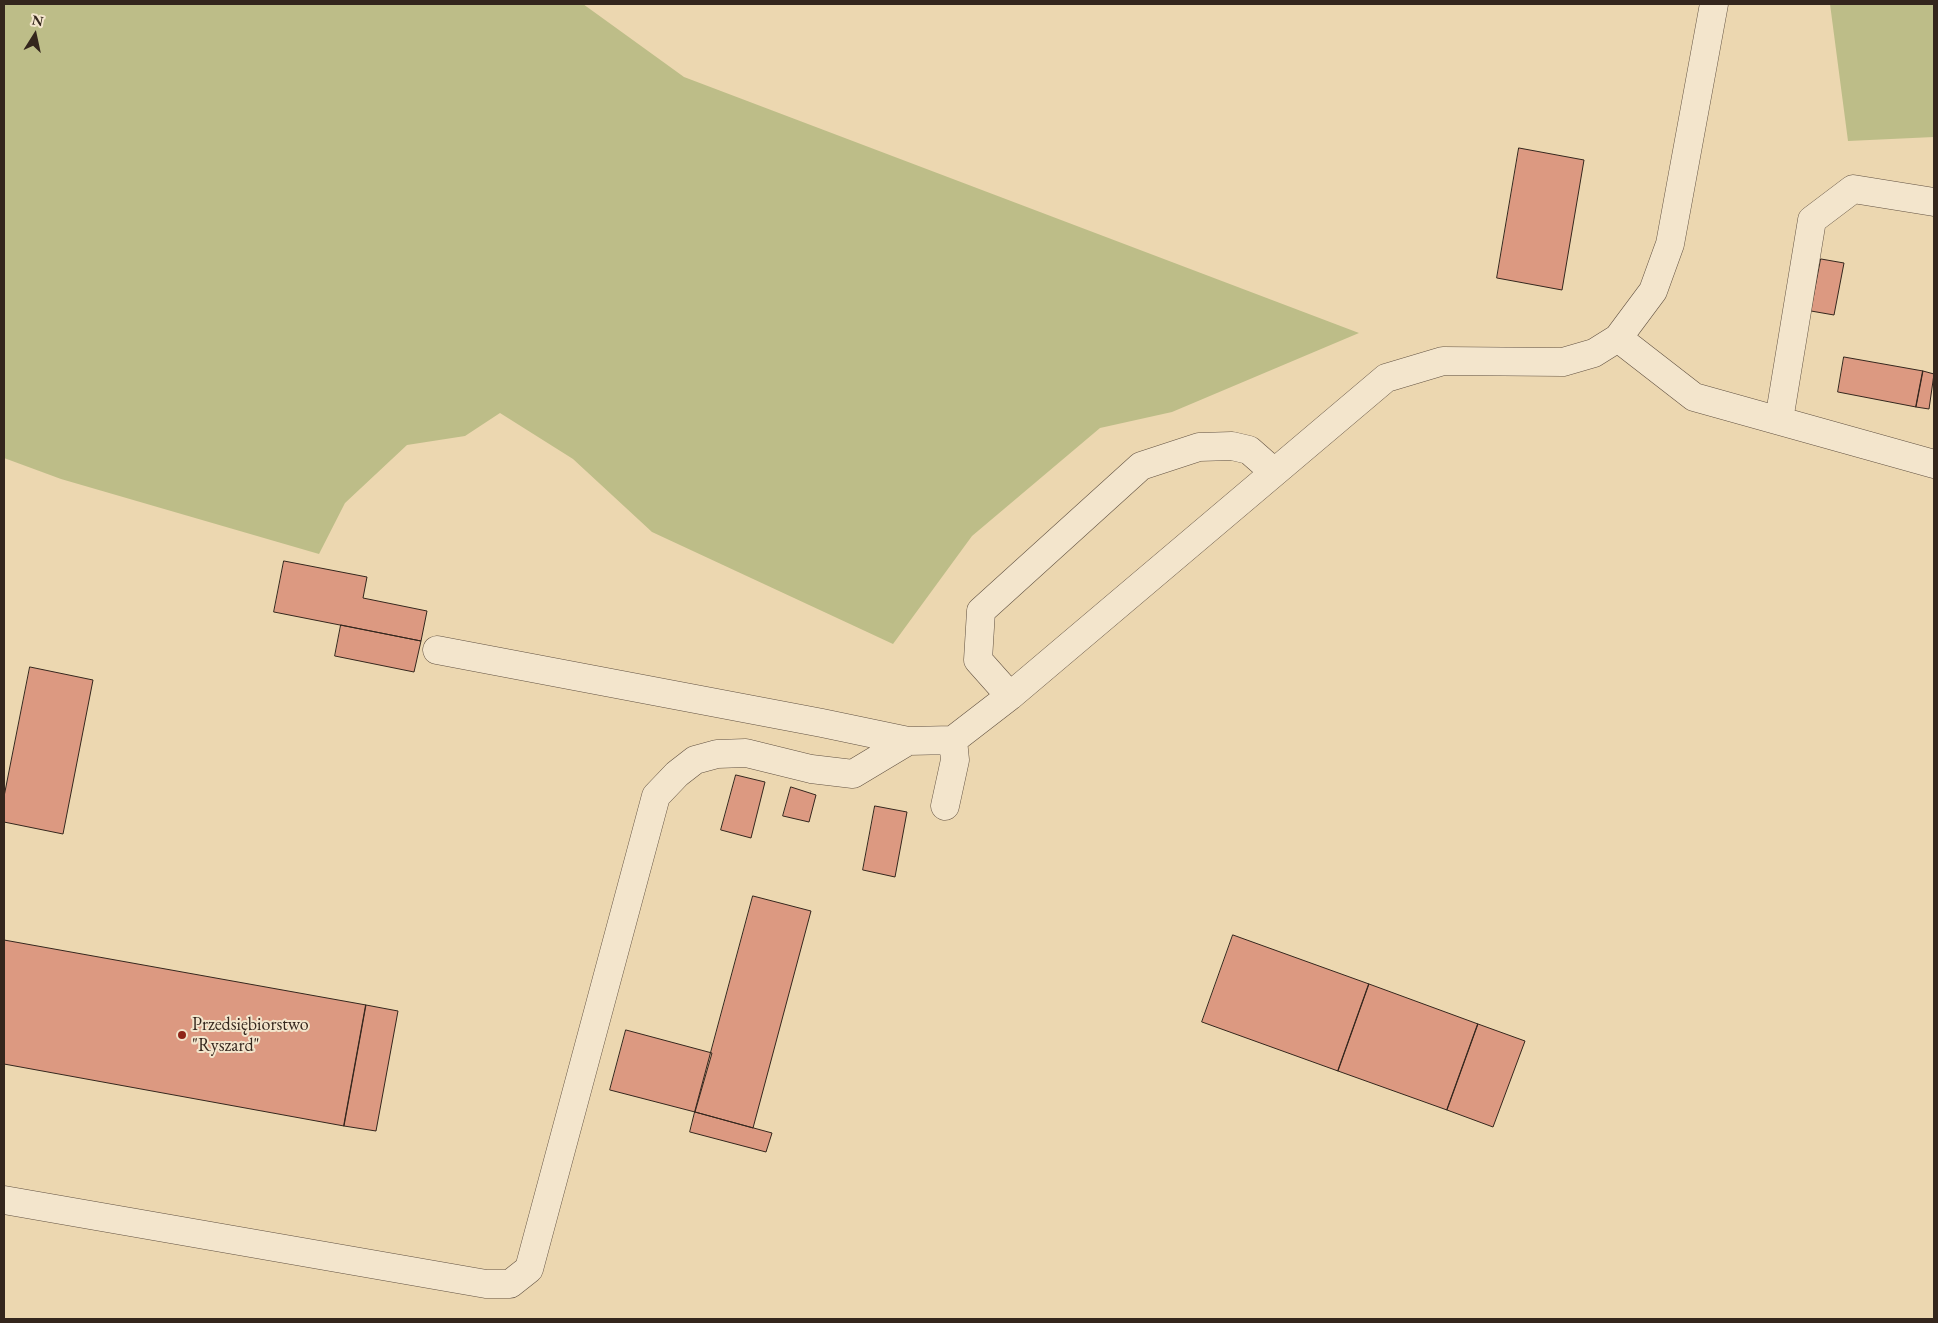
<!DOCTYPE html>
<meta charset="utf-8">
<style>
body{margin:0}
#map{position:relative;width:1938px;height:1323px;overflow:hidden;background:#ecd7b0;font-family:"EB Garamond",serif}
canvas{display:block}
.frame{position:absolute;inset:0;border:5px solid #34261d;pointer-events:none}
.north{position:absolute;left:10px;top:10px;width:50px;height:50px;-webkit-text-stroke:4px #f3e5cc;paint-order:stroke;rotate:10deg;font-size:14px;font-weight:700;line-height:20px;text-align:center;color:#34261d}
.north::after{content:'';display:block;margin:auto;width:18px;height:22px;background:#34261d;clip-path:polygon(50% 0,100% 100%,50% 72%,0 100%)}
</style>
<div id="map">
<canvas width="1938" height="1323"></canvas>
<div class="frame"></div>
<div class="north">N</div>
</div>
<script>
const context = document.querySelector('canvas').getContext('2d');
context.lineJoin = 'round';
function paint(path, color) { context.fillStyle = color; context.fill(path, 'evenodd'); }
function strokePath(path, color, width, dash) { context.strokeStyle = color; context.lineWidth = width; context.lineCap = dash ? 'butt' : 'round'; context.setLineDash(dash || []); context.stroke(path); }
function drawText(font, color, halo, rows, align = 'center') {
  context.font = font + ' "EB Garamond",serif'; context.lineWidth = 4; context.setLineDash([]); context.textBaseline = 'middle'; context.strokeStyle = halo; context.fillStyle = color; for (const [text, x, y, turn = 0] of rows) {
    context.save(); context.translate(x, y); context.rotate((+turn || 0) * Math.PI / 180); context.textAlign = isNaN(turn) ? turn : align; if (halo) context.strokeText(text, 0, 0); context.fillText(text, 0, 0); context.restore();
  }
}
const green = new Path2D(`
 M4 4H583L684 77 1359 333 1172 412 1100 428 972 536 893 644 652 532 573 459 500 413 465 436 407 445 345 503 319 554 61 479 4 458Z
 M1830 4H1934V137L1848 141Z`);
const building = new Path2D(`
 M1519 148 1584 160 1562 290 1497 278Z
 M1821 259 1844 263 1834 315 1811 311Z
 M1844 357 1923 371 1916 407 1838 392Z
 M1923 371 1934 374 1929 409 1916 407Z
 M284 561 367 577 363 598 427 611 421 641 274 612Z
 M341 625 421 641 414 672 335 656Z
 M30 667 93 680 63 834 4 822V797Z
 M736 775 765 782 751 838 721 830Z
 M791 787 816 795 809 822 783 816Z
 M875 806 907 812 895 877 863 870Z
 M753 896 811 911 753 1128 695 1112Z
 M1233 935 1369 984 1338 1071 1202 1022Z
 M4 940 366 1005 344 1126 4 1064Z
 M1369 984 1478 1024 1447 1110 1338 1071Z
 M366 1005 398 1011 376 1131 344 1126Z
 M1478 1024 1525 1041 1493 1127 1447 1110Z
 M626 1030 712 1053 695 1112 610 1090Z
 M695 1112 772 1133 766 1152 690 1132Z`);
const minor = new Path2D(`
 M1618 338 1694 397 1934 464
 M1779 420 1812 220 1853 189 1934 202
 M437 650 822 723 908 741
 M1010 696 978 660 981 611 1141 466 1199 447 1232 446 1249 450 1274 472
 M945 806 955 760 953 740
 M4 1200 486 1284H510L529 1269 656 796 677 774 695 760 717 754 746 753 811 769 853 774 908 741 953 740 1010 696 1386 378 1443 361 1563 362 1594 353 1618 338 1653 291 1670 244 1714 4`);
const markers = [
 [182,1035,5,"#8f2418"]
];
const poiNames = [
 ["Przedsiębiorstwo",192,1025],
 ["\"Ryszard\"",192,1046]
];
paint(green, '#bdbd88');
paint(building, '#dc9981');
strokePath(building, '#34261d', 1);
strokePath(minor, '#625242', 29);
strokePath(minor, '#f3e5cc', 28);
for (const [x, y, r, color] of markers) { const dot = new Path2D(); dot.arc(x, y, r, 0, 2 * Math.PI); context.fillStyle = color; context.fill(dot); strokePath(dot, '#f3e5cc', 2); }
drawText('18px', '#34261d', '#f3e5cc', poiNames, 'left');
</script>
